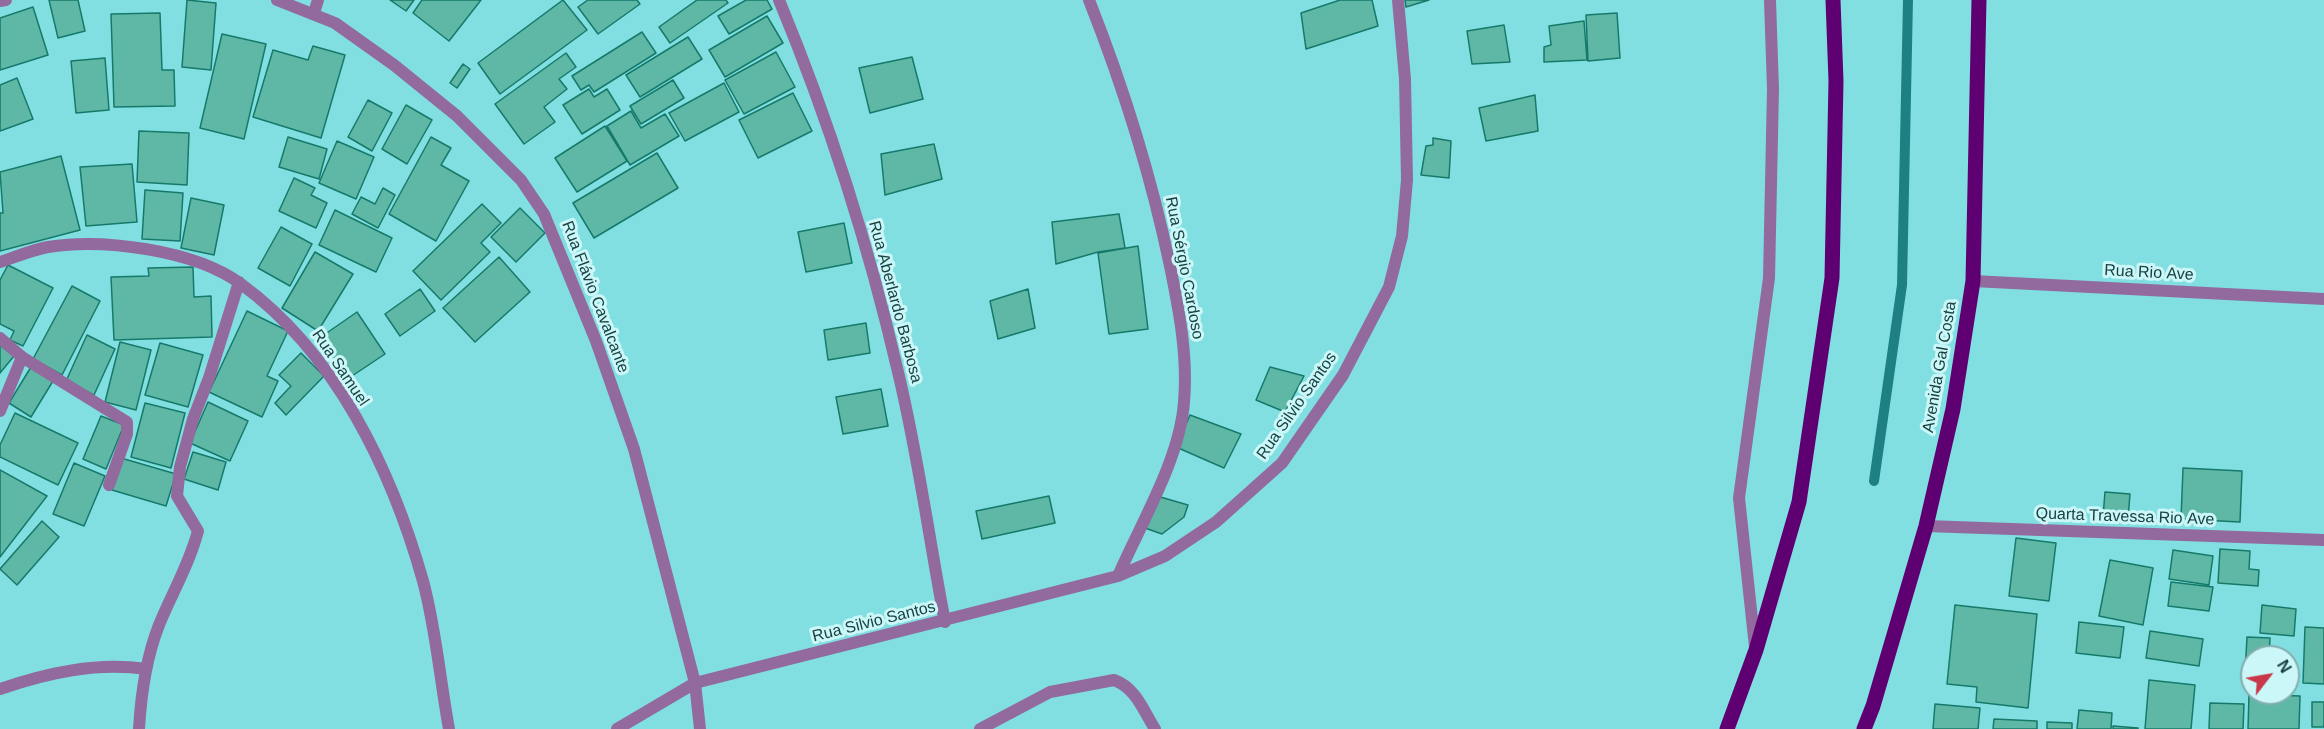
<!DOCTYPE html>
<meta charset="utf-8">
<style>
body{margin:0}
#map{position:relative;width:2324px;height:729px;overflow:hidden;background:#81dfe2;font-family:Helvetica,sans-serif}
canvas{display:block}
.north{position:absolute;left:2240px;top:645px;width:60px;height:60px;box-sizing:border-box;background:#cbf7f8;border:2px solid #84aeaf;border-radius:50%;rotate:59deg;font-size:16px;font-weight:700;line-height:24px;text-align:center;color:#194142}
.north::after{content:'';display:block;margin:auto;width:21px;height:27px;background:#c83849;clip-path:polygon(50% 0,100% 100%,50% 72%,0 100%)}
</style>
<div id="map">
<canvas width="2324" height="729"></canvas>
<div class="north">N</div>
</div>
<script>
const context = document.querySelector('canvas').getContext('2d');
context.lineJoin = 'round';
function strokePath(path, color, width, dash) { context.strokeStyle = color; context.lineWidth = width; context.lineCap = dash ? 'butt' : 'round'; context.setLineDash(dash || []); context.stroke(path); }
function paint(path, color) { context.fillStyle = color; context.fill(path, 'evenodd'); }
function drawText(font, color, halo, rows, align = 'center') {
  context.font = font + ' Helvetica,sans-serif'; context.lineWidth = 6; context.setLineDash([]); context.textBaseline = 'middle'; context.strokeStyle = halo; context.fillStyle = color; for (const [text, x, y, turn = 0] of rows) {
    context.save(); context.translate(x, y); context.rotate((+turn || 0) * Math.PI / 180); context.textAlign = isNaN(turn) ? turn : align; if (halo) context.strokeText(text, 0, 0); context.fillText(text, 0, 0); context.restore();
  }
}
const stream = new Path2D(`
 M1874 481 1902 285 1908 0`);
const building = new Path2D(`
 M49 0H78L85 31 58 38Z
 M187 0 216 3 211 70 182 67Z
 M390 0H414L406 11Z
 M422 0H481L449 41 413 13Z
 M563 0 587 30 500 94 478 63Z
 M588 0H637L640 4 598 34 578 7Z
 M697 0H726L728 3 670 43 659 27Z
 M746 0H767L772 9 729 34 718 16Z
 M1340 0H1372L1378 26 1306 49 1301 13Z
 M1405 0H1429L1406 7Z
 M33 7 48 55 0 70V18Z
 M160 13 162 70H174L175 106 114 107 111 14Z
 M1617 13 1620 58 1588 61 1586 15Z
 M767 16 783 43 725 77 709 50Z
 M1584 21 1587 60 1544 62V47L1551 45 1549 26Z
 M1504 25 1510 62 1472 64 1467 31Z
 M642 32 656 53 594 92 589 85 581 90 572 76Z
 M222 34 266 44 244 139 200 128Z
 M688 37 702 59 640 97 626 75Z
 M313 46 345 55 321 138 253 117 273 50 308 60Z
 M776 52 795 87 744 114 725 80Z
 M566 53 576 67 559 79 567 89 544 107 555 122 524 144 495 104Z
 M912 57 923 99 870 113 859 68Z
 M105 58 109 110 76 113 71 61Z
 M463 64 470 69 457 88 450 83Z
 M17 78 33 119 0 131V85Z
 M673 80 684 98 641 124 630 106Z
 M724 83 739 112 685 141 669 113Z
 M589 89 594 97 607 89 620 110 582 134 563 105Z
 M793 93 812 131 758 158 739 120Z
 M1535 95 1538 131 1486 141 1479 108Z
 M368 100 392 113 372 151 348 137Z
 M406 105 432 120 407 164 382 149Z
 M631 111 641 128 665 114 679 136 630 165 607 126Z
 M605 126 627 161 577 192 555 158Z
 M139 131 189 133 187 185 137 182Z
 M288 137 327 149 319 179 279 167Z
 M431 137 451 148 441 165 469 181 436 241 389 214Z
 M1433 138 1451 141 1449 178 1421 175 1426 146 1433 145Z
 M337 141 374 157 356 199 319 183Z
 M934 144 942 179 885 195 881 154Z
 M657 153 678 188 594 238 573 203Z
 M61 156 80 230 0 251V213H3L0 172Z
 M132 164 137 222 86 226 80 167Z
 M294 178 315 188 311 195 327 203 316 228 279 211Z
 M383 188 395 195 378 228 352 214 361 197 375 204Z
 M145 190 183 193 180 241 142 239Z
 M191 198 224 205 214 255 181 248Z
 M482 204 501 223 481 243 490 252 441 300 413 271Z
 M520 208 545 233 516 262 491 237Z
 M335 210 392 238 376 272 319 245Z
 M1119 214 1125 248 1098 252 1056 264 1052 222Z
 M844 223 852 263 806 272 798 232Z
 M281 227 312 244 290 286 258 268Z
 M1138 246 1148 329 1109 334 1098 253Z
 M315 252 353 274 318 331 282 308Z
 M499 257 530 292 475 342 443 308Z
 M8 265 53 288 23 346 10 340 14 331 0 324V280Z
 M193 267 194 297 211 296 212 337 114 340 111 277 149 276 148 268Z
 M72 286 100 301 62 375 33 359Z
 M420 289 435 311 400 336 385 314Z
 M1028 289 1035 328 998 339 990 301Z
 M247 311 288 331 267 376 278 381 262 417 209 392Z
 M357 312 385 354 346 380 318 339Z
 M866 323 870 353 828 360 824 330Z
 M87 335 115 349 94 395 66 381Z
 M120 342 151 350 136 410 105 402Z
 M160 343 203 355 188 407 145 395Z
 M0 345 14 356 0 373Z
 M301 353 324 376 286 415 275 403 291 386 279 375Z
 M31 367 53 381 31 417 9 403Z
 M1270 367 1304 376 1285 412 1256 400Z
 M881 389 888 426 843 434 836 397Z
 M208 402 248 421 230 461 190 443Z
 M145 403 185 413 171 468 131 457Z
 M15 413 78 443 58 485 0 457V445Z
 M1190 415 1241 434 1224 468 1176 447Z
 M101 416 124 425 106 469 83 459Z
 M193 452 226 462 218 490 184 479Z
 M121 458 176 474 166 506 112 490Z
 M74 463 105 476 84 526 53 514Z
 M2183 468 2242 471 2240 522 2181 519Z
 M0 470 47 496 0 557Z
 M2105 492 2130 494 2128 519 2103 517Z
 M1049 496 1055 523 982 539 976 511Z
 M1157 496 1188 505 1184 517 1162 534 1142 527Z
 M42 521 59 537 17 585 0 569Z
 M2016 538 2056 543 2049 601 2009 596Z
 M2220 549 2250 551 2249 569 2259 570 2258 586 2218 583Z
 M2173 550 2213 556 2209 585 2169 579Z
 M2110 560 2153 568 2143 625 2099 616Z
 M2171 582 2213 587 2209 611 2168 606Z
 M1955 605 2037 614 2028 708 1976 702 1977 687 1947 684Z
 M2262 605 2296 609 2294 636 2260 633Z
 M2079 622 2124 627 2120 658 2076 653Z
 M2305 627 2324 628V684L2303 683Z
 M2150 631 2203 639 2199 666 2146 658Z
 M2247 637 2270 638 2269 657H2252V674H2245Z
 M2149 680 2195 685 2191 729H2145Z
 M2249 694 2300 696 2299 729H2248Z
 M2312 702H2324V727H2312Z
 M2210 703 2244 704 2243 729H2209Z
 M1935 704 1980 708 1978 729H1933Z
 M2079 710 2112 713 2111 729H2077Z
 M1994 719 2037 721V729H1993Z
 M2047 722 2072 723V729H2047Z
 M2113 726 2138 728V729H2113Z`);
const service = new Path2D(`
 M314 13 318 0
 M0 338 22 357 127 422V434L109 485
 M980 729 1050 692 1114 680C1136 688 1143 710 1155 729`);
const minor = new Path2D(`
 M277 0 335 23 394 65 457 116 521 180 544 214 596 341 634 449 695 683 700 729
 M779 0C828 118 869 247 898 372 918 454 929 539 945 622
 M1089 0C1123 86 1151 175 1170 266 1179 310 1188 356 1184 402 1180 459 1141 523 1118 576
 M0 1 6 0
 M0 262C15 257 32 250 48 247 103 238 195 250 241 284 336 353 392 471 423 581 436 629 440 680 449 729
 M1973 281 2324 299
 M0 411 22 357
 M1926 526 2324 540
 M0 689C47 673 96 662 146 669
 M139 729C141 694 146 658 159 625 172 593 189 565 198 531L177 496 180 467 193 419 209 378 239 282
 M617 729 695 683 1118 576 1165 556 1216 522 1282 463 1343 375 1389 287 1402 236 1407 180 1405 79 1398 0`);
const tertiary = new Path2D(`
 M1755 647 1739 498 1769 278 1773 89 1770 0`);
const primary = new Path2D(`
 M1727 729 1756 650 1799 502 1832 278 1836 81 1833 0
 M1864 729 1873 706 1926 526 1953 409 1973 281 1979 0`);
const streetNames = [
 ["Rua Sérgio Cardoso",1184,268,79],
 ["Rua Rio Ave",2149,273,3],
 ["Rua Flávio Cavalcante",595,297,69],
 ["Rua Aberlardo Barbosa",895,302,75],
 ["Avenida Gal Costa",1940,367,-80],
 ["Rua Samuel",340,368,56],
 ["Rua Silvio Santos",1297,406,-55],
 ["Quarta Travessa Rio Ave",2125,517,2],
 ["Rua Silvio Santos",874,622,-14]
];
strokePath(stream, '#1f8083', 10);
paint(building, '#5fb8a6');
strokePath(building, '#157a6a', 1.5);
strokePath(service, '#936a9e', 12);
strokePath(minor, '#936a9e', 12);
strokePath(tertiary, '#936a9e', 12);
strokePath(primary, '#5f0072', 15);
drawText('16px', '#194142', '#cbf7f8', streetNames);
</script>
